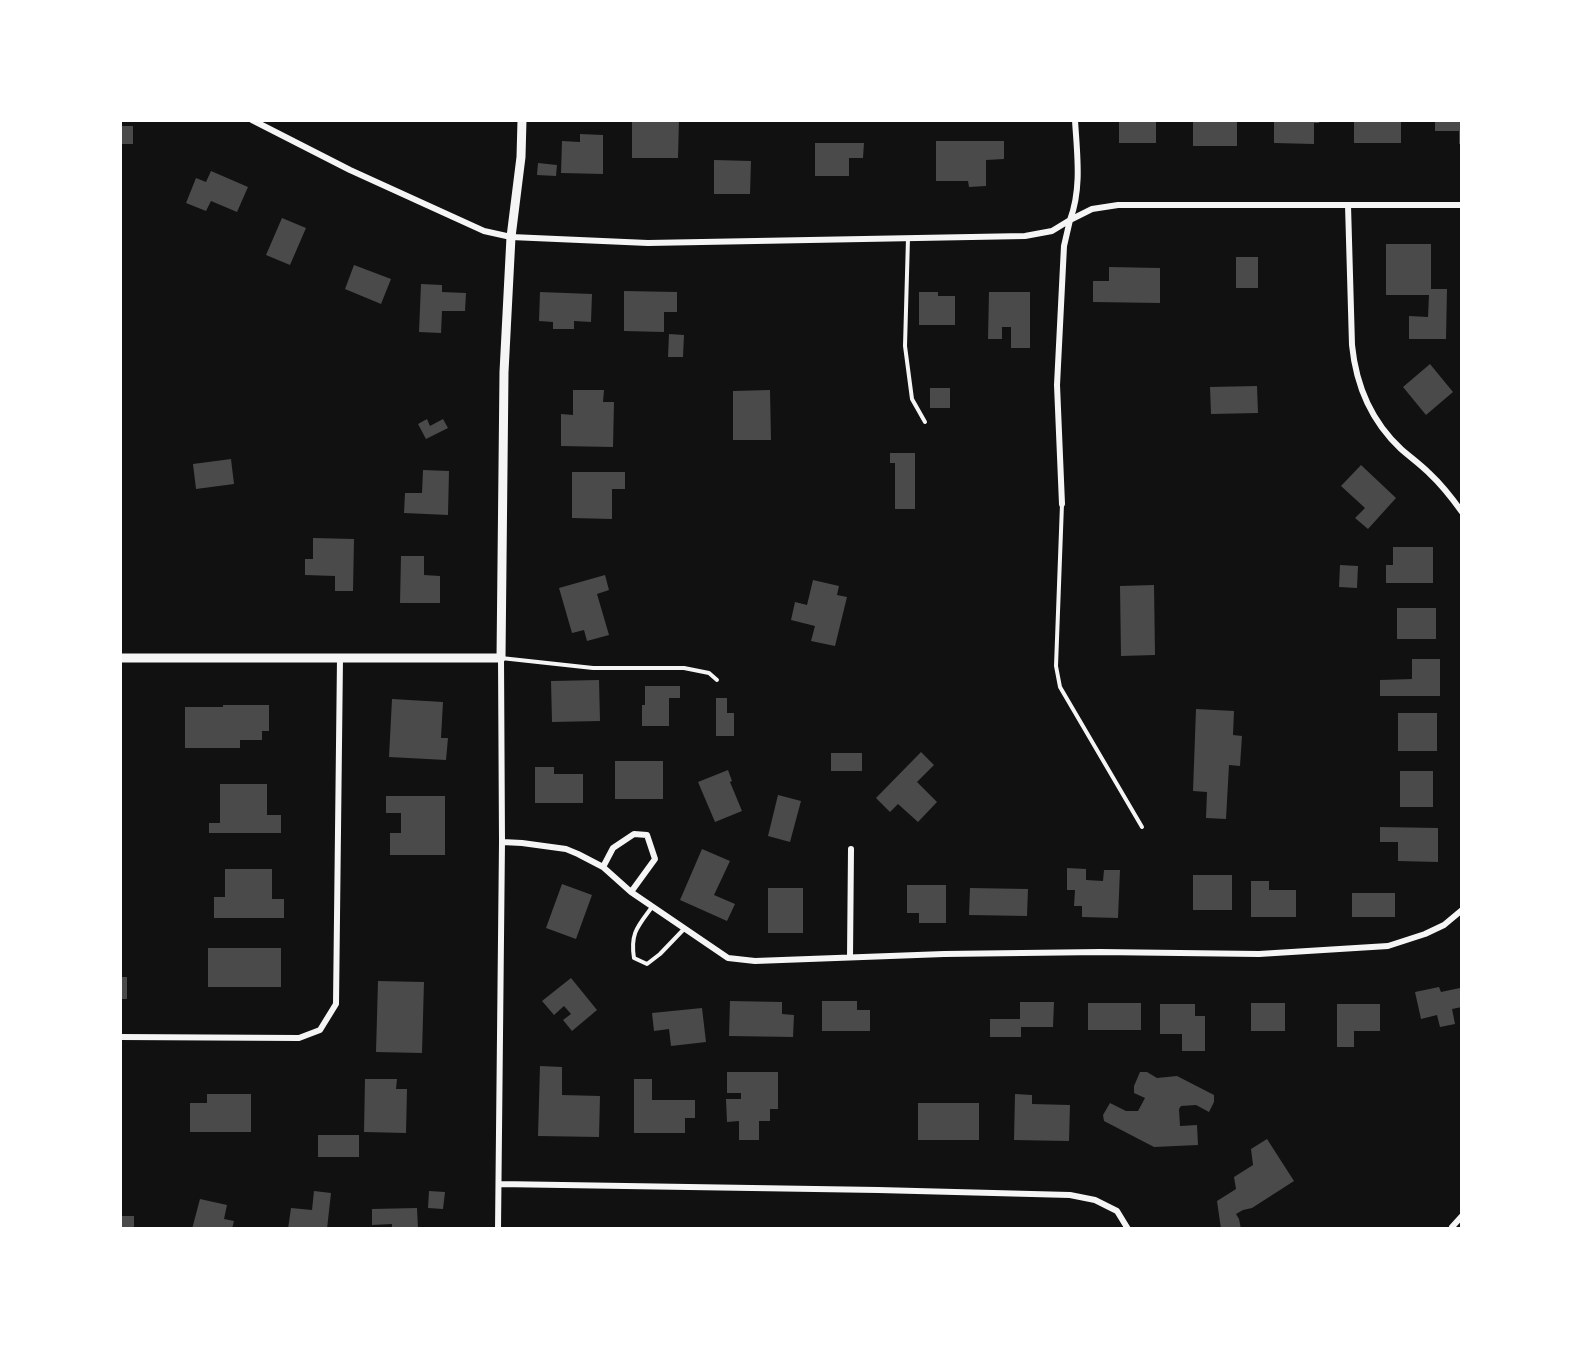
<!DOCTYPE html>
<style>
body{margin:0}
#map{position:relative;width:1582px;height:1349px;overflow:hidden;background:#111;font-family:Rubik,sans-serif}
canvas{display:block}
.frame{position:absolute;inset:0;border:122px solid #fff;pointer-events:none}
</style>
<div id="map">
<canvas width="1582" height="1349"></canvas>
<div class="frame"></div>
</div>
<script>
const context = document.querySelector('canvas').getContext('2d');
context.lineJoin = 'round';
function paint(path, color) { context.fillStyle = color; context.fill(path, 'evenodd'); }
function strokePath(path, color, width, dash) { context.strokeStyle = color; context.lineWidth = width; context.lineCap = dash ? 'butt' : 'round'; context.setLineDash(dash || []); context.stroke(path); }
const building = new Path2D(`
 M632 120H679L678 158H632Z
 M1119 120H1156V143H1119Z
 M1193 120H1237V146H1193Z
 M1274 120H1320L1319 123H1314V144L1274 143Z
 M1354 120H1401V143H1354Z
 M1435 120H1462V144H1459V131H1435Z
 M120 126H133V144H120Z
 M580 134 603 135V174L561 173 562 141 580 142Z
 M936 141H1004V159L986 160V186L969 187 968 181H936Z
 M815 143H864L863 158H849V176H815Z
 M714 160 751 161 750 194H714Z
 M538 163 557 165 556 176 537 175Z
 M211 171 248 187 237 212 211 201 206 211 186 203 196 178 206 182Z
 M282 218 306 228 290 265 266 255Z
 M1386 244H1431V289H1447L1446 339H1409V316L1428 317 1429 295H1386Z
 M1236 257H1258V288H1236Z
 M354 265 391 279 381 304 345 289Z
 M1109 267 1160 268V303L1093 302V281H1109Z
 M421 284 442 285V292L466 293 465 311H442L441 333 419 332Z
 M624 291 677 292V312H664V332L624 331Z
 M540 292 592 294 591 322 574 321V329H553V322L539 321Z
 M919 292H938V296H955V325H919Z
 M989 292H1030V348H1011V327H1002V339H988Z
 M669 334 684 335 683 357H668Z
 M1430 364 1453 392 1426 415 1403 387Z
 M1257 386 1258 413 1211 414 1210 387Z
 M930 388H950V408H930Z
 M573 390H604L603 402H614L613 447 561 446V414L573 415Z
 M770 390 771 440H733V391Z
 M427 419 430 426 443 419 448 428 426 439 418 424Z
 M890 453H915V509H895V463H890Z
 M231 459 234 484 196 489 193 464Z
 M1361 465 1396 498 1368 529 1355 518 1365 508 1341 486Z
 M423 470 449 471 448 515 404 513 405 493H422Z
 M572 472H625V489H612V519L572 518Z
 M313 538 354 539 353 591H335V576L305 575V559H313Z
 M1393 547H1433V583H1386V565H1393Z
 M401 556H424V575L440 576V603H400Z
 M1340 565 1358 566 1357 588 1339 587Z
 M605 575 609 590 597 594 609 635 587 641 584 630 572 633 559 588Z
 M813 580 839 586 837 595 847 597 835 646 811 641 815 626 791 620 795 602 807 605Z
 M1154 585 1155 655 1121 656 1120 586Z
 M1397 608H1436V639H1397Z
 M1412 659H1440V696H1380V680L1412 679Z
 M599 680 600 721 552 722 551 681Z
 M645 686H680V698H669V726H642V705H645Z
 M716 698H727V713H734V736H716Z
 M392 699 443 702 441 738H448L446 760 389 757Z
 M223 705H269V731H262V740H240V748H185V707H223Z
 M1196 709 1234 711 1233 735 1242 736 1240 766 1229 765 1226 819 1206 818 1207 792 1193 791Z
 M1398 713H1437V751H1398Z
 M921 752 934 765 917 782 937 802 918 822 898 804 890 812 876 798Z
 M831 753H862V771H831Z
 M615 761H663V799H615Z
 M535 767H554V774H583V803H535Z
 M728 770 732 781 730 782 742 811 715 822 698 782Z
 M1400 771H1433V807H1400Z
 M220 784H267V815H281V833H209V823H220Z
 M778 795 801 801 790 842 768 836Z
 M386 796H445V855H390V833H401V813H386Z
 M1380 827 1438 828V862L1398 861V842H1380Z
 M702 849 730 861 714 895 735 904 727 921 680 900Z
 M1067 868 1086 869V880L1103 881 1104 870H1120L1118 918 1082 917V906H1074L1075 890H1067Z
 M225 869H272V899H284V918H214V897H225Z
 M1193 875H1232V910H1193Z
 M1251 881H1269V890H1296V917H1251Z
 M562 884 592 895 576 939 546 928Z
 M907 885H946V923H919V913H907Z
 M768 888H803V933H768Z
 M970 888 1028 889 1027 916 969 915Z
 M1352 893H1395V917H1352Z
 M208 948H281V987H208Z
 M120 977H127V999H120Z
 M571 978 597 1010 572 1031 563 1020 571 1014 564 1006 554 1015 542 1001Z
 M378 981 424 982 422 1053 376 1052Z
 M1439 987 1441 992 1460 988 1462 1007 1452 1009 1455 1024 1440 1027 1437 1015 1421 1019 1415 992Z
 M730 1001 782 1002V1014L794 1015 793 1037 729 1036Z
 M822 1001H857V1010H870V1031H822Z
 M1020 1002H1054L1053 1027H1021V1037H990V1019H1020Z
 M1088 1003H1141V1030H1088Z
 M1251 1003H1285V1031H1251Z
 M1160 1004H1195V1016H1205V1051H1182V1034H1160Z
 M1337 1004H1380V1031H1354V1047H1337Z
 M702 1008 706 1042 671 1046 669 1029 654 1031 652 1013Z
 M540 1066 562 1067V1095L600 1096 599 1137 538 1136Z
 M727 1072H778V1109H770V1121H759V1140H739V1121L727 1122 726 1099H741V1093H727Z
 M1140 1072H1147L1157 1078 1177 1076 1214 1095V1102L1209 1112 1196 1105 1181 1106 1179 1109 1180 1126 1197 1125 1198 1145 1154 1147 1104 1121 1103 1115 1110 1103 1126 1111H1138L1145 1098 1134 1093V1086Z
 M365 1079H397L396 1089H407L406 1133 364 1132Z
 M634 1079H652V1100H695V1118H685V1133H634Z
 M207 1094H251V1132H190V1103H207Z
 M1015 1094 1032 1095V1104L1070 1105 1069 1141 1014 1140Z
 M918 1103H979V1140H918Z
 M318 1135H359V1157H318Z
 M1267 1139 1294 1181 1252 1208 1243 1210 1236 1214 1239 1219 1241 1229H1221L1217 1201 1236 1189 1234 1177 1253 1165 1251 1149Z
 M314 1191 331 1193 327 1229H288L291 1208 312 1210Z
 M429 1191 445 1192 443 1209 428 1208Z
 M200 1199 227 1205 224 1219 234 1221 232 1229H192Z
 M417 1208 418 1229H392V1224L372 1225V1209Z
 M120 1216H134V1229H120Z`);
const service = new Path2D(`
 M908 238 905 346 912 399 925 422
 M1062 504 1056 666 1060 687 1142 827
 M501 658 593 668H684L709 673 717 680
 M652 907C638 926 630 933 634 958L647 964 660 954 684 929`);
const minor = new Path2D(`
 M252 120 350 170 484 231 511 237 648 243 1025 236 1052 231 1070 220C1082 188 1077 154 1075 120
 M1348 205 1352 345C1356 385 1371 421 1401 449 1410 457 1420 464 1429 473 1442 485 1452 498 1462 512
 M1062 504 1057 385 1064 246 1070 220 1092 209 1118 205H1462
 M502 842 522 843 566 849 578 854 603 867 631 892 728 958 755 961 944 954 1100 952 1259 954 1388 946 1425 934 1444 925 1462 910
 M603 867 613 848 634 834 647 835 655 859 631 892
 M850 957 851 849
 M120 1037 299 1038 320 1030 336 1004 340 658
 M499 1184 878 1190 1070 1195 1095 1200 1117 1211 1128 1229
 M1452 1227 1462 1216
 M498 1229 502 842 501 658`);
const tertiary = new Path2D(`
 M120 658H501L504 372 511 237 521 157 522 120`);
paint(building, '#4a4a4a');
strokePath(service, '#f5f5f5', 4);
strokePath(minor, '#f5f5f5', 6);
strokePath(tertiary, '#f5f5f5', 9);
</script>
